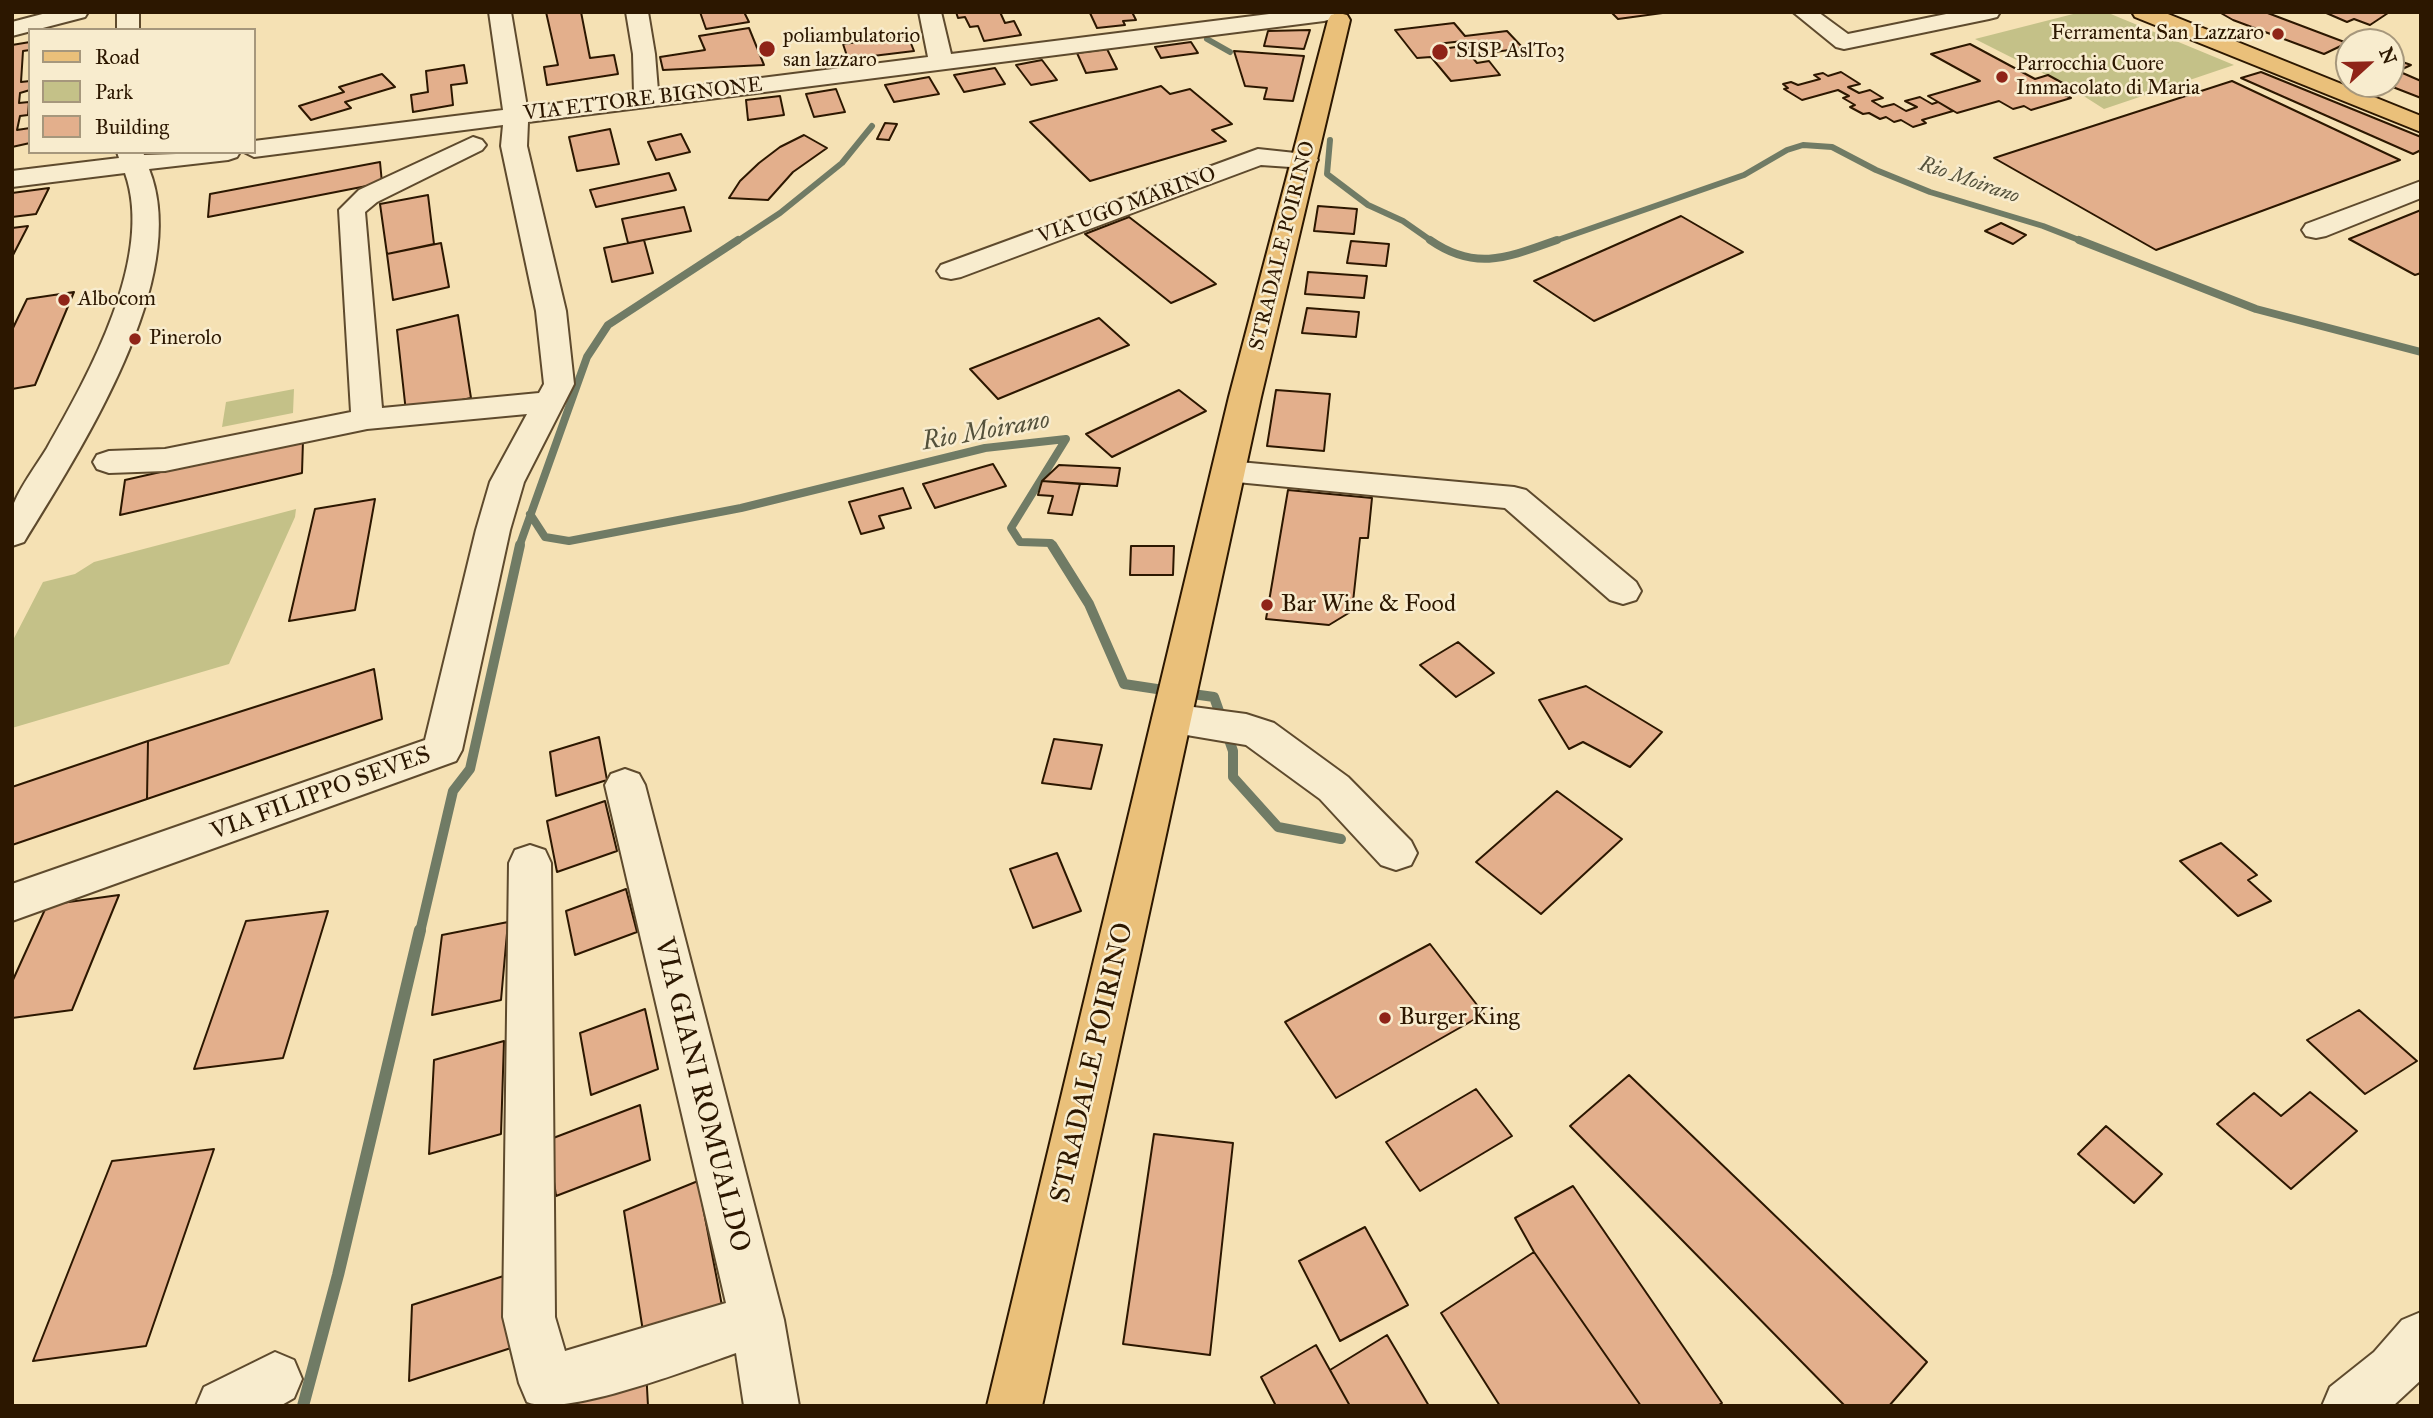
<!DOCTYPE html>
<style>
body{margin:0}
#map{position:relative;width:2433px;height:1418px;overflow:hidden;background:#f5e1b4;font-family:"IM FELL Great Primer",serif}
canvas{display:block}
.frame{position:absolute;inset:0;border:14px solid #2c1700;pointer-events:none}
.legend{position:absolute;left:28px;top:28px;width:228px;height:126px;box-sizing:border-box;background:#f8ecce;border:2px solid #a6977c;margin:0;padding:9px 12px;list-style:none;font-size:21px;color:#2c1700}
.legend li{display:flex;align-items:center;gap:14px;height:35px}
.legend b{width:35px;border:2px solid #a6977c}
.north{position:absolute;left:2335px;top:28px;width:70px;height:70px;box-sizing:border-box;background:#f8ecce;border:2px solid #a6977c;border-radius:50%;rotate:68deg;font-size:19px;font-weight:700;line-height:28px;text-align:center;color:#2c1700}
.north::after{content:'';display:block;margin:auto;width:24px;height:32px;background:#8f2418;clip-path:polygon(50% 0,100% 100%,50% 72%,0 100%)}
</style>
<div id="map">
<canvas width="2433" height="1418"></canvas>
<div class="frame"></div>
<ul class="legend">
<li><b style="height:9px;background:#eac07a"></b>Road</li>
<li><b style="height:19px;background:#c4c188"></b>Park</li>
<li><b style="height:19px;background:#e3af8c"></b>Building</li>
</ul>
<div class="north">N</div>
</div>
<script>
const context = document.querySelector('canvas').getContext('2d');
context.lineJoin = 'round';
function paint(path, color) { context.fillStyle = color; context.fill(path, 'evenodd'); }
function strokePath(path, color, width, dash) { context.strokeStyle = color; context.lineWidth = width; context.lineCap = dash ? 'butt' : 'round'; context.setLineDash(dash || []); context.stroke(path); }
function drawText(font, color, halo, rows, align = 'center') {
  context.font = font + ' "IM FELL Great Primer",serif'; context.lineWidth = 5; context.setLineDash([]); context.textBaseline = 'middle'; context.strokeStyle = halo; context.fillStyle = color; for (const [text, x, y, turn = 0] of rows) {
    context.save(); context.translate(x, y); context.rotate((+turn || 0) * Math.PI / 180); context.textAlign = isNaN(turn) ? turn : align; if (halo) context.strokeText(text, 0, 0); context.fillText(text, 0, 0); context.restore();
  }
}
const green = new Path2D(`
 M2081 12H2106L2234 65 2104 109 2068 86 1975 39Z
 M294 389 293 413 222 427 226 402Z
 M296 509 295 517 229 664 12 728V642L43 582 75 574 94 562Z`);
const streamFar3 = new Path2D(`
 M1207 39 1230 52
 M1330 140 1327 174 1368 205 1403 221 1433 242
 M736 242 780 213 842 163 872 126
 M1552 242 1744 175 1787 150 1803 145 1832 147 1876 170 1930 192 2043 226 2084 242`);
const streamFar2 = new Path2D(`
 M1430 240C1476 272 1509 257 1557 240
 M2079 240 2256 309 2421 352
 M530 514 545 537 569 541 741 508 985 448 1066 439 1011 528 1020 542 1051 543 1053 547
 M519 547 587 357 608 325 738 240`);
const streamFar1 = new Path2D(`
 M1052 545 1089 604 1124 684 1170 691
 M1185 693 1214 697 1233 751V777L1278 827 1341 839
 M420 932 453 791 470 769 520 545`);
const stream = new Path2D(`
 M303 1406 338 1275 420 930`);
const building = new Path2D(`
 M546 12H581L590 58 614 55 618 74 547 85 544 67 558 65Z
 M700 12H744L749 22 706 29Z
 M956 12H1000L1005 23 1014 21 1021 35 984 41 978 26 970 27 965 17 958 18Z
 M1132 12 1136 20 1123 21 1125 25 1097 28 1090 13Z
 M1611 12H1670L1618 19Z
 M2219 12H2265L2347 43 2324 54 2233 20Z
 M2324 12H2387L2388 13 2370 25 2354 19 2347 22Z
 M1454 23 1465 36 1507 31 1523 48 1474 55 1463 41 1437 44 1442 49 1463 46 1477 63 1489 61 1500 75 1451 81 1431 57 1417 58 1395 30Z
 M749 28 764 65 663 70 660 57 705 50 699 36Z
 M1310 30 1304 49 1264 46 1268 31Z
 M908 36 914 51 848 59 843 44Z
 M30 42V50L23 51 21 82 30 81V90L20 93 19 103 29 102 28 115 20 116 17 130 30 128V143L12 147V45Z
 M1191 42 1198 53 1161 58 1155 47Z
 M1970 44 2035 79 2048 75 2068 86 2055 90 2071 98 2031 110 2024 106 2013 109 1999 101 1957 113 1928 96 1980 81 1931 54Z
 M1107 49 1117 69 1086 73 1077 53Z
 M1234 51 1304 56 1293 101 1264 99 1267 88 1245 86Z
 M2391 58 2411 65 2398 71 2421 81V98L2385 84H2391Z
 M1042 60 1057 80 1031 85 1016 65Z
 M464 65 467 83 451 85 453 105 413 112 411 95 428 92 426 71Z
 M995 68 1005 84 964 92 954 75Z
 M1841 72 1860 84 1848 87 1859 93 1870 90 1883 98 1872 101 1882 107 1894 104 1906 111 1917 107 1905 101 1920 97 1932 104 1938 102 1953 111 1922 120 1926 123 1913 127 1901 120 1894 122 1886 117 1880 119 1869 113 1863 114 1850 107 1855 105 1843 98 1849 96 1838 90 1802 100 1784 89 1788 88 1783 84 1791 82 1798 85 1820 79 1814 75 1823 73 1828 76Z
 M2261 72 2421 137V150L2413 154 2241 78Z
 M382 74 395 87 345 102 351 108 311 120 299 106 344 92 339 87Z
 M929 77 939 94 894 102 885 85Z
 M2232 81 2400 160 2156 250 1994 158Z
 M1161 86 1170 94 1190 89 1232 124 1212 130 1226 141 1090 181 1030 122Z
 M836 89 845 112 814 117 806 94Z
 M780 96 784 115 748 120 746 100Z
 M885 123 897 124 889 140 877 139Z
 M610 129 619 164 577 171 569 137Z
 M681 134 690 152 656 160 648 142Z
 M804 135 827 148 793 172 768 200 729 198 740 181 759 163 780 147Z
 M380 162 382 183 208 217 210 194Z
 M669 173 676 190 596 207 590 190Z
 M49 188 36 214 12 217V193Z
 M428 195 434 244 387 254 380 204Z
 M1318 206 1357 209 1354 234 1314 231Z
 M684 207 691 231 628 243 622 219Z
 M2421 210V273L2415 275 2349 239Z
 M1681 216 1743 252 1594 321 1534 281Z
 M1129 217 1216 284 1171 303 1085 234Z
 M2001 223 2026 235 2013 244 1985 231Z
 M28 226 12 257V228Z
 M644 240 653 273 612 282 604 248Z
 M1351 241 1389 244 1386 266 1347 263Z
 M441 243 449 287 393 300 387 254Z
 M1308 272 1367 276 1364 298 1305 294Z
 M74 292 35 385 12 389V330L27 299Z
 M1307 308 1359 312 1356 337 1302 333Z
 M458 315 471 398 406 412 397 330Z
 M1099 318 1129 345 998 399 970 369Z
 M1179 390 1206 411 1112 457 1086 434Z
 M1276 390 1330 394 1324 451 1267 446Z
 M303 440 302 473 120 515 125 480Z
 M993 464 1006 486 935 508 923 484Z
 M1059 465 1120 468 1117 486 1042 481Z
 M1042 481 1080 484 1072 515 1048 513 1053 496 1038 495Z
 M903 488 911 508 879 516 884 528 861 534 849 502Z
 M1288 490 1372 498 1368 538H1360L1352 611 1329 625 1266 619Z
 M375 499 355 610 289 621 315 509Z
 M1131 546H1174L1173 575H1130Z
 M1458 642 1494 673 1456 697 1420 665Z
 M374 669 382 719 147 799 148 741Z
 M1586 686 1662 732 1630 767 1583 742 1569 749 1539 700Z
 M599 737 607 780 556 796 550 752Z
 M1054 739 1102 745 1091 789 1042 783Z
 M148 741 147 799 12 845V787Z
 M1557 791 1622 839 1541 914 1476 862Z
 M605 801 617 851 557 872 547 821Z
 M2221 843 2257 875 2248 880 2271 901 2238 916 2180 861Z
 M1057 853 1081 911 1033 928 1010 869Z
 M626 889 637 932 575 955 566 911Z
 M119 895 72 1010 12 1018V982L47 905Z
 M328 911 283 1058 194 1069 246 921Z
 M508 922 501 1000 432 1015 442 935Z
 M1430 944 1484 1014 1336 1098 1285 1022Z
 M645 1009 658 1069 591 1095 580 1033Z
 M2359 1010 2417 1061 2365 1094 2307 1040Z
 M504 1041 501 1134 429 1154 434 1060Z
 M1629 1075 1927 1362 1889 1406H1845L1570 1126Z
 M1476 1089 1512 1136 1420 1191 1386 1142Z
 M2310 1092 2357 1131 2291 1189 2217 1124 2254 1093 2281 1116Z
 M640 1105 650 1160 556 1196 548 1140Z
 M2106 1126 2162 1174 2134 1203 2078 1154Z
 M1154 1134 1233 1143 1210 1355 1123 1344Z
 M214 1149 146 1346 33 1361 112 1161Z
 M698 1181 723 1311 645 1344 624 1211Z
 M1573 1186 1722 1403 1717 1406H1641L1534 1252 1515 1218Z
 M1365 1227 1408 1305 1340 1341 1299 1261Z
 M1534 1252 1641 1406H1500L1441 1313Z
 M510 1274 511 1348 409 1381 412 1305Z
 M1387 1335 1429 1406H1350L1330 1370Z
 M1316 1345 1350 1406H1276L1261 1377Z
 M646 1369 648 1406H577V1391Z`);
const minor = new Path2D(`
 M50 12H88L85 17 12 36V22Z
 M117 12H139V30H117Z
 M489 12H511L527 107 634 94 633 54 626 12H648L655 54 658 91 928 57 919 12H941L951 54 1285 12 1335 14 1332 19 1324 21 528 122 527 146 566 311 574 384 524 482 510 530 462 750 456 761 12 921V884L425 740 476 530 490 482 527 414 367 429 165 471 109 473 97 469 93 462 97 455 109 451 165 449 351 412 339 210 359 190 473 137 482 140 486 145 482 150 377 202 365 212 382 408 539 393 544 384 536 311 501 146 503 125 254 157 244 152H254V141L503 110Z
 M1793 12H1818L1848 34 1956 12H2000L1997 17 1989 19 1844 49 1836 47Z
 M1258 149 1314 155 1318 160 1314 165 1305 168 1261 165 961 277 951 279 941 277 937 271 941 265Z
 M117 152H143L144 155 240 152 237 157 228 160 149 169C193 278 79 452 24 542L12 546C12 533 9 514 14 503 22 484 36 466 47 448 88 376 155 257 125 173L12 187V171L119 158Z
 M2421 181V198L2326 236 2316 238 2306 236 2302 230 2306 224Z
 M1228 461 1514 487 1526 490 1636 582 1641 591 1636 600 1623 604 1610 600 1505 508 1216 480 1212 472 1216 464Z
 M1171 704 1246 714 1274 723 1348 777 1411 841 1417 853 1411 865 1396 870 1381 865 1320 799 1246 745 1157 730 1152 719 1157 708Z
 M625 769 639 774 645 785 784 1320 799 1406H744L736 1353C693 1368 565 1418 527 1402L519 1383 503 1317 509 863 515 850 530 845 545 850 551 863 555 1317 565 1351 726 1303 605 785 611 774Z
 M2421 1312V1380L2393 1406H2322L2330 1387 2374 1352 2402 1320Z
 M275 1352 294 1360 302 1379 294 1398 280 1406H196L204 1387Z`);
const major = new Path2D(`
 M2132 12H2163L2421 116V132L2135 17Z
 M1339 13 1347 15 1350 20 1261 397 1042 1406H987L1229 397 1328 20 1331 15Z`);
const markers = [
 [2278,34,7,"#8f2418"],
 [767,49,9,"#8f2418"],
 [1440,52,9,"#8f2418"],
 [2002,77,7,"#8f2418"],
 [64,300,7,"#8f2418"],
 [135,339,7,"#8f2418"],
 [1267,605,7,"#8f2418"],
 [1385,1018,7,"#8f2418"]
];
const farPoinames = [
 ["Ferramenta San Lazzaro",2264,34,"right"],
 ["poliambulatorio",783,37],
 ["san lazzaro",783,61],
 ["SISP AslTo3",1456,52],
 ["Parrocchia Cuore",2016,65],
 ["Immacolato di Maria",2016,89],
 ["Albocom",78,300],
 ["Pinerolo",149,339]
];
const farStreetnames = [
 ["VIA ETTORE BIGNONE",643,100,-7],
 ["VIA UGO MARINO",1127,206,-20],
 ["STRADALE POIRINO",1283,246,-76]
];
const farWaternames = [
 ["Rio Moirano",1969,181,19]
];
const poiNames = [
 ["Bar Wine & Food",1281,605],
 ["Burger King",1399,1018]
];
const streetNames = [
 ["VIA FILIPPO SEVES",321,794,-20]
];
const waterNames = [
 ["Rio Moirano",986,432,-10]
];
const nearStreetnames = [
 ["STRADALE POIRINO",1093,1063,-77],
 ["VIA GIANI ROMUALDO",701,1095,76]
];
paint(green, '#c4c188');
strokePath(streamFar3, '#707b65', 6);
strokePath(streamFar2, '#707b65', 8);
strokePath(streamFar1, '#707b65', 10);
strokePath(stream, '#707b65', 12);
paint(building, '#e3af8c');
strokePath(building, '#2c1700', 2);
strokePath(minor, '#5e4a2d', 4);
strokePath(major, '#2c1700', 4);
paint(minor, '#f8ecce');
paint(major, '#eac07a');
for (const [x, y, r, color] of markers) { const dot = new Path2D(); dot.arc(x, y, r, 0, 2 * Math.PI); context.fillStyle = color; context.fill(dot); strokePath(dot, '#f8ecce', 2.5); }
drawText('21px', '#2c1700', '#f8ecce', farPoinames, 'left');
drawText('21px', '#2c1700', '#f8ecce', farStreetnames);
drawText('italic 21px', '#54513b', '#f8ecce', farWaternames);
drawText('24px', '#2c1700', '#f8ecce', poiNames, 'left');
drawText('24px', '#2c1700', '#f8ecce', streetNames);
drawText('italic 26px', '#54513b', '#f8ecce', waterNames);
drawText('28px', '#2c1700', '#f8ecce', nearStreetnames);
</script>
